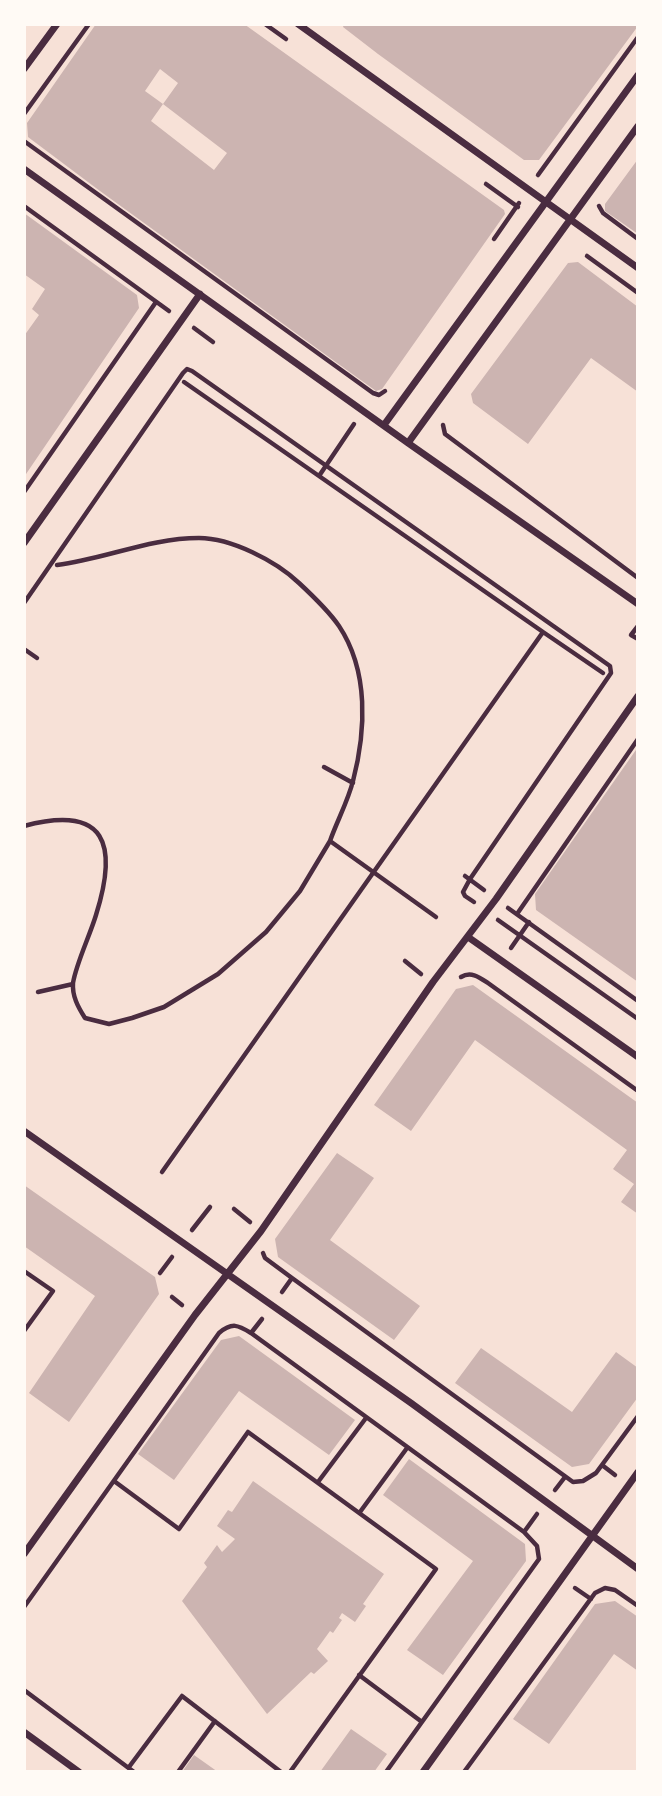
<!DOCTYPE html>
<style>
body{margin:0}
#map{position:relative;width:662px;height:1796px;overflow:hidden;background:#f7e1d7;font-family:Rubik,sans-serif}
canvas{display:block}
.frame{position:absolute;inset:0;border:26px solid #fffaf5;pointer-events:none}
</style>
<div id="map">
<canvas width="662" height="1796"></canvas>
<div class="frame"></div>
</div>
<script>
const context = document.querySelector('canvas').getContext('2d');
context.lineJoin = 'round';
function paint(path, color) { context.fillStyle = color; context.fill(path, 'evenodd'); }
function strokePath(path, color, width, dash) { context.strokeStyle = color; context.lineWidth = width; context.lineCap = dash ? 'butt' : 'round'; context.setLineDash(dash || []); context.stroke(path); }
const building = new Path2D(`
 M96 24H244L504 210 505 214 382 389 376 391 337 363 100 191 28 137 27 123ZM160 69 178 83 163 104 227 153 214 170 151 121 163 104 145 91Z
 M344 24H638V26L539 160H524L378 54 343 27Z
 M638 159V234L605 211V204Z
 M24 213 137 295 139 308 24 477V336L39 315 32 309 45 289 24 274Z
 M578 262 638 307V392L591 358 528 444 473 403 471 394 568 263Z
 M638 747V982L536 910 535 894Z
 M473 985 638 1103V1214L621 1202 634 1184 613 1169 627 1150 475 1040 411 1131 374 1105 456 989Z
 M337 1153 374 1178 330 1240 420 1306 394 1340 278 1257 275 1239Z
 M24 1185 155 1277 159 1294 69 1422 29 1393 95 1296 24 1246Z
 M239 1336 355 1420 329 1455 239 1391 174 1480 138 1454 221 1340Z
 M481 1348 572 1412 616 1352 638 1368V1397L589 1464 572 1467 455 1383Z
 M409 1459 525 1544 526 1561 443 1675 407 1650 473 1561 383 1495Z
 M253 1481 384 1574 363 1604 366 1606 355 1622 342 1613 339 1618 342 1620 333 1633 330 1631 317 1649 328 1661 314 1674 311 1672 267 1714 182 1601 207 1567 204 1563 217 1545 222 1552 235 1539 217 1526 228 1510 232 1512Z
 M615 1601 638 1617V1671L614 1654 549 1744 513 1719 595 1604Z
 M351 1729 387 1754 374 1772H320Z
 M194 1755 218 1772H182Z`);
const path = new Path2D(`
 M265 24 286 39
 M24 114 89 24
 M24 141 373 393 379 395 385 391
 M538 175 638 37
 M486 184 518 207
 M24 206 169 311
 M599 206 603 213 638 239
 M494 239 519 203
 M587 256 638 293
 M194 328 213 342
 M443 425 445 434 638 578
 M319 476 354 424
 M24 492 156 302
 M57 565C105 559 150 538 199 538 231 538 276 561 299 583 313 596 328 610 339 626 369 671 366 731 353 781 348 801 337 821 330 841L436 917
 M24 603 183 373 187 369 192 371 610 666 611 673 470 879 463 892 465 896 474 902
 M638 626 631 635 638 639
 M543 632 603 673
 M24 649 37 658
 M324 767 353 783
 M24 826C107 804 118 845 96 915 90 935 76 964 73 983 72 996 78 1007 85 1018L109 1024 132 1018 164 1007 218 974 266 932 300 891 330 841
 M465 876 484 890
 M508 908 638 1001
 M517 914 638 739
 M498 920 638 1019
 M511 948 529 922
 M405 961 421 974
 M461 977C471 971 479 977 488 983L638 1091
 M38 992 73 984
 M162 1172 543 632 184 382
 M234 1209 250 1222
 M192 1230 210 1207
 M263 1253 265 1258 292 1278 573 1482 583 1481 596 1473 638 1416
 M24 1271 53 1291 24 1331
 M160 1273 172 1257
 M282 1292 292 1278
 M172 1297 182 1305
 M251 1333 524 1532 537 1546 539 1559 386 1772
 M602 1465 615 1475
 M114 1481 179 1529 248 1432 436 1569 290 1772
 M318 1482 366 1418
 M555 1490 565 1477
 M360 1512 407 1448
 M524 1532 537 1514
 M575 1588 591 1599
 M24 1607 219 1333C232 1322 238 1325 251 1333L262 1319
 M359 1675 422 1722
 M24 1690 134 1772
 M129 1767 182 1696 281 1772
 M178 1772 215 1721
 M464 1772 595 1593 605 1588 615 1590 638 1606`);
const minor = new Path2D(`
 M298 24 638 268
 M24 69 57 24
 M24 169 408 443 638 604
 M384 425 638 75
 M408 443 638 126
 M24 543 200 294
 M468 937 638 1057
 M24 1131 411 1403 638 1569
 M24 1554 195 1315 261 1231 433 982 496 899 638 696
 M24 1732 79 1772
 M423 1772 638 1472`);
paint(building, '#ccb4b1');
strokePath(path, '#4a2c40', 4.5);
strokePath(minor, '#4a2c40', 7);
</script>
